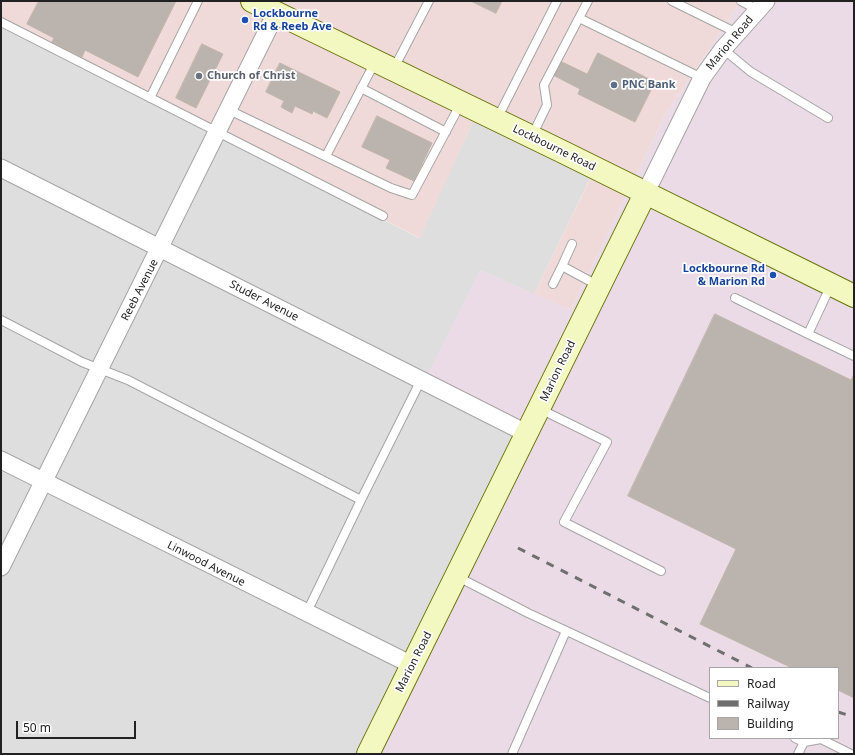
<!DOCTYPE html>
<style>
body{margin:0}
#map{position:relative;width:855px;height:755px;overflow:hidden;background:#f1eee8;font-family:"Noto Sans",sans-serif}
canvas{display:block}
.frame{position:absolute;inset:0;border:2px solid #212121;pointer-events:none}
.legend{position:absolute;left:709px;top:667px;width:130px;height:72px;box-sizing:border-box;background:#fff;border:1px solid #a6a6a6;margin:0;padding:5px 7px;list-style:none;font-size:12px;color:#212121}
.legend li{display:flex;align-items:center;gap:8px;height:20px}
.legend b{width:20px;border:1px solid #a6a6a6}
.scale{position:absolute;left:16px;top:721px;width:120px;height:18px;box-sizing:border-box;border:2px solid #212121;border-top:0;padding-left:5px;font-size:12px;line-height:14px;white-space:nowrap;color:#212121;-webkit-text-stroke:3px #fff;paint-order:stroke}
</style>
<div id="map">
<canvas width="855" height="755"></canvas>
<div class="frame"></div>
<ul class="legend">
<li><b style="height:5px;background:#f3f7c0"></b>Road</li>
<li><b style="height:5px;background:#6f6f6f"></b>Railway</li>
<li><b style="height:11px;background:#bbb4ae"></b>Building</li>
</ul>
<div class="scale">50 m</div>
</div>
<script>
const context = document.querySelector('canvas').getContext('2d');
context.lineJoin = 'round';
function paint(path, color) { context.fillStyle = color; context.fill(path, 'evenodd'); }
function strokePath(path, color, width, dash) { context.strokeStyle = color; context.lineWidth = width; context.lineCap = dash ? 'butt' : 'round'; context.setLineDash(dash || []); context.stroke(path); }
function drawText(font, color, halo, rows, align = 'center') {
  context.font = font + ' "Noto Sans",sans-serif'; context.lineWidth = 3.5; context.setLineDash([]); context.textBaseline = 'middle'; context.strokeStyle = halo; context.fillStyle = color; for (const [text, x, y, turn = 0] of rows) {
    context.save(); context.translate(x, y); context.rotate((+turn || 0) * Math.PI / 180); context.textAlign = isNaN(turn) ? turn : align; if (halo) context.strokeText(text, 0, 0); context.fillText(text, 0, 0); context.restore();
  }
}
const residential = new Path2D(`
 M1 24 419 238 478 111 596 166 534 294 480 270 534 432 370 754H1Z`);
const commercial = new Path2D(`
 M1 1H741L664 117 571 310 534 294 596 167 478 111 420 238 1 24Z`);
const industrial = new Path2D(`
 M741 1H854V754H370L534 432 425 379 480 270 571 310 664 117ZM710 668H838V738H710Z`);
const building = new Path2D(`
 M39 1H176L138 77 85 50 82 57 52 42 54 38 27 24Z
 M471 1H502L496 13Z
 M202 44 223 54 196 108 176 98Z
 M598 53 655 82 635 122 578 94 580 89 553 75 560 61 587 74Z
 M280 63 340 92 327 118 313 111 312 114 295 106 292 113 281 107 284 101 266 92Z
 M377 116 432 143 414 181 386 168 390 160 362 147Z
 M715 314 851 380 854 374V698L838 690V668H792L700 624 736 549 628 496Z`);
const lane = new Path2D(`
 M588 1 579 18 702 78
 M672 1 737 33
 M741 1 758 10
 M1 22 383 216
 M723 49 751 72 828 118
 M393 70 429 1
 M361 88 446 132
 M150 98 198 1
 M229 110 391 188 412 195 461 103
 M497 119 557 1
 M532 136 547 105 544 85 579 18
 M326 156 375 62
 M572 244 562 266 599 286
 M553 284 562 266
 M831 285 808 334 854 356
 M735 298 808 334
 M1 320 82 362 128 380 361 500 306 614
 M540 409 607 442 564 522 661 571
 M361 500 421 380
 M458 577 528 613 710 698
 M795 738 804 742 821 739 851 754
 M512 754 566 631
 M798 754 804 742`);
const street = new Path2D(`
 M1 168 528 434
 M646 192 702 78 723 49 766 1
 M1 460 412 665
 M1 567 276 13`);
const secondary = new Path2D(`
 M252 1 565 153 854 296
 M368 754 646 192`);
const rail = new Path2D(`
 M518 548 752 668
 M838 712 854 717`);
const markers = [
 [245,20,4,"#1a4fb4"],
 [199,76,4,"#6b7280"],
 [614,85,4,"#5c6f8a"],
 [773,275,4,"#1a4fb4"]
];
const transitNames = [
 ["Lockbourne",253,14],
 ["Rd & Reeb Ave",253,27],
 ["Lockbourne Rd",765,269,"right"],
 ["& Marion Rd",765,282,"right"]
];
const streetNames = [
 ["Marion Road",730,43,-50],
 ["Lockbourne Road",554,148,26],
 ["Reeb Avenue",140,290,-63],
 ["Studer Avenue",264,301,27],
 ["Marion Road",558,371,-64],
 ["Linwood Avenue",206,564,27],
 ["Marion Road",414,662,-63]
];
const worshipNames = [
 ["Church of Christ",207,76]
];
const serviceNames = [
 ["PNC Bank",622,85]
];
paint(residential, '#dfdede');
paint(commercial, '#f0dad9');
paint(industrial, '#eadbe6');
paint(building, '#bbb4ae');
strokePath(building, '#c2b6ab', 1);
strokePath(lane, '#a5a5a5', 10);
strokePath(street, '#a5a5a5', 19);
strokePath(secondary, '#68760a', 24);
strokePath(lane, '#fff', 8);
strokePath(street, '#fff', 17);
strokePath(secondary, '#f3f7c0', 22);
strokePath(rail, '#6f6f6f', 3, [8, 8]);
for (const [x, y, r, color] of markers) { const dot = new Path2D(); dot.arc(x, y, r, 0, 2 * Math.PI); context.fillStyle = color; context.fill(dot); strokePath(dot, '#fff', 1.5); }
drawText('bold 11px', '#164399', '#fff', transitNames, 'left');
drawText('11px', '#212121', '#fff', streetNames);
drawText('bold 11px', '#5b616d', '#fff', worshipNames, 'left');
drawText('bold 11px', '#4e5e75', '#fff', serviceNames, 'left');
</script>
